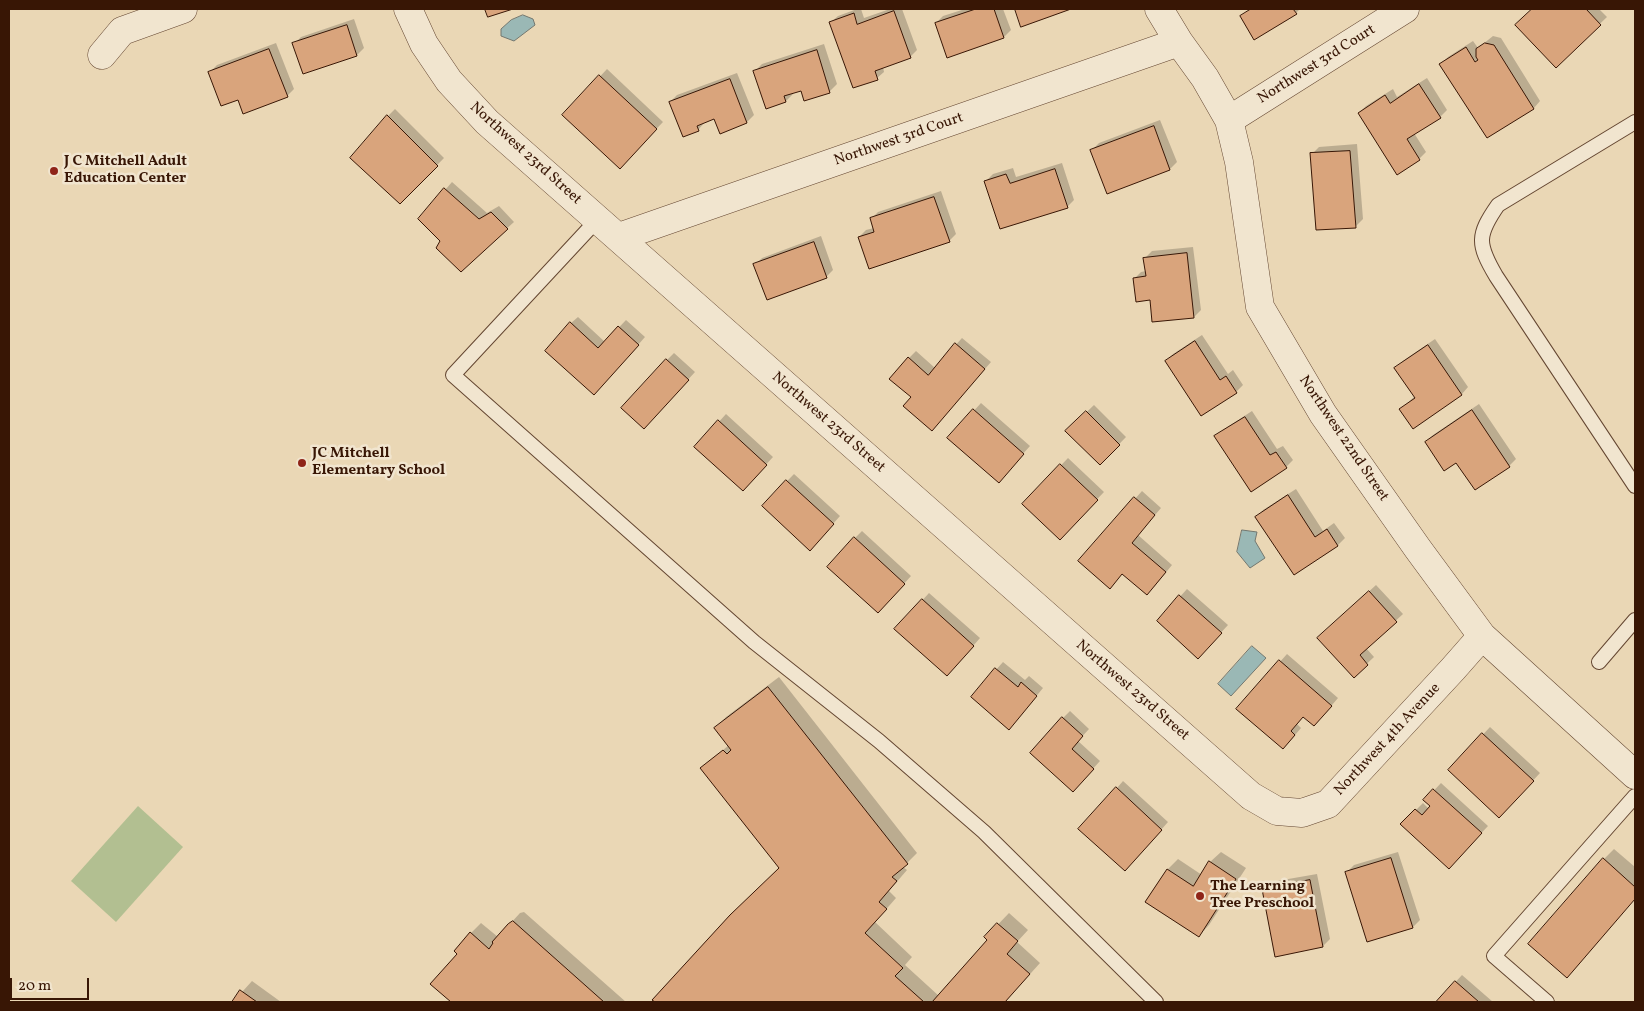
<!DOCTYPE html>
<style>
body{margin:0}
#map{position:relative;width:1644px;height:1011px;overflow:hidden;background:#ead7b5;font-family:Vollkorn,serif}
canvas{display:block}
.frame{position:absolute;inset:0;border:10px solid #381605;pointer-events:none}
.scale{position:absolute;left:10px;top:978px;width:79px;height:22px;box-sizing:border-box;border:2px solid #381605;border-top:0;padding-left:6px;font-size:15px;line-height:18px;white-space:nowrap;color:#381605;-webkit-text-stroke:4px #f1e5cf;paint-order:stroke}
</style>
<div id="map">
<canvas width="1644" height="1011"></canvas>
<div class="frame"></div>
<div class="scale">20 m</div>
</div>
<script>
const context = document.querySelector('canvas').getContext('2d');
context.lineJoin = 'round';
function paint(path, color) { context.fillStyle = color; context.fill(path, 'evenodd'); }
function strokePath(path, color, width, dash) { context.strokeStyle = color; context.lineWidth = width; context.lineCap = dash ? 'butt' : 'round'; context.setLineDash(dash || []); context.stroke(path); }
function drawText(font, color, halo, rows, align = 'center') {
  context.font = font + ' Vollkorn,serif'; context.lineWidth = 5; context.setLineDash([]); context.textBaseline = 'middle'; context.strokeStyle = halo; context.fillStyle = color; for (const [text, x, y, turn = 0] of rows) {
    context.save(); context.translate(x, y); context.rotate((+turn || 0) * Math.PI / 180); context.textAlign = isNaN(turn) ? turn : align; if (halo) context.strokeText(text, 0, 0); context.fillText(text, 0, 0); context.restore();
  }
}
const green = new Path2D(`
 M138 806 183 847 116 922 71 881Z`);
const water = new Path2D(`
 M523 15 533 19 535 25 514 41 501 36V29L511 20Z
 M1242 530 1257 532 1255 541 1265 558 1250 568 1237 552Z
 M1252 646 1266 658 1231 696 1218 684Z`);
const shadow = new Path2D(`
 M857 9H861L864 18 890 9H902L917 50 910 57 883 67 884 72 877 78 831 22 838 16Z
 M965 9H1003L1011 30 1004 37 936 23 943 16Z
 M1016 9H1068L1022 25Z
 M1250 9H1300L1296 13 1241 17Z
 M1533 9H1599L1607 17 1556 66 1517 25Z
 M354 19 364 48 357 55 294 44 301 37Z
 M1493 36 1501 38 1540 101 1534 108 1487 136 1441 64 1448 57 1473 41 1478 48Z
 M276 43 294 89 287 96 239 98 210 72 217 65Z
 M824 44 837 84 830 91 805 100 801 89 792 92 793 94 786 101 766 107 755 71 762 64Z
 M607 69 663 122 620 167 564 115Z
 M737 73 754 115 747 122 720 132 714 118 705 122 698 130 670 102 677 95Z
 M1427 78 1447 110 1440 117 1414 133 1426 152 1419 159 1359 113 1366 106 1393 89 1397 97Z
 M395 109 444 158 400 203 388 116Z
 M1160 120 1177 162 1170 169 1108 192 1092 150 1099 143Z
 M1357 144 1363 219 1356 226 1312 154 1319 147Z
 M1062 163 1074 200 1067 207 986 181 993 174 1013 168 1016 177Z
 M452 182 487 213 499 206 514 222 461 270 442 241 420 219Z
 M941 191 956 234 949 241 859 237 866 230 874 228 871 219 878 212Z
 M821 236 833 270 826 277 755 265 762 258Z
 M1193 247 1201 310 1194 317 1151 299 1134 279 1141 272 1146 271 1145 258 1152 251Z
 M578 317 605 342 626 320 645 337 601 387 571 323Z
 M1202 335 1228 374 1233 370 1243 385 1236 392 1202 415 1166 361 1173 354Z
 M962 338 991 362 939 422 913 397 909 358 916 351 935 368Z
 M1435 339 1468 387 1462 394 1413 427 1401 409 1415 396 1396 368 1403 361Z
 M674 353 695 372 651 420 667 360Z
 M981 403 1030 446 1005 474 949 438Z
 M1479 404 1516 459 1509 466 1426 442 1433 435Z
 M1094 405 1126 437 1100 464 1067 431Z
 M1252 411 1277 449 1283 446 1293 460 1286 467 1216 437 1223 430Z
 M726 414 773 457 749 483 696 447Z
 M1068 458 1104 492 1060 538 1024 504Z
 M794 474 840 516 817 542 763 506Z
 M1296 489 1323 531 1334 523 1345 538 1338 545 1294 573 1257 517 1263 510Z
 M1142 491 1161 508 1138 535 1172 565 1154 587 1123 573 1080 561Z
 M862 531 911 576 885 605 855 538Z
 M1376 585 1403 614 1366 648 1374 657 1354 676 1326 631Z
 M1187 589 1228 625 1205 650 1158 621Z
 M929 593 980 638 954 668 896 629Z
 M1287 654 1338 698 1321 718 1304 715 1297 724 1301 728 1290 741 1238 709Z
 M1003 662 1025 680 1029 676 1043 688 1016 721 972 697Z
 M779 677 917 853 903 867 907 870 889 891 896 898 875 922 912 957 905 965 939 996 989 940 986 937 1009 913 1028 930 1017 942 1040 963 1005 1002H657L654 999 781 868 702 768 729 745 715 728 726 717Z
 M1070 711 1089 729 1078 741 1100 761 1080 783 1063 718Z
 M1490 727 1540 773 1506 810 1450 770Z
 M1123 781 1168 822 1132 863 1117 788Z
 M1441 783 1488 826 1456 860 1402 824 1423 803 1429 809 1431 806 1425 800Z
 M1614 849 1635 867V898L1577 965 1604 859Z
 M1221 852 1246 868 1209 925 1199 936 1147 902 1168 869 1178 859 1202 875 1210 862Z
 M1398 852 1420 920 1413 927 1368 940 1347 872 1354 865Z
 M1317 874 1330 939 1323 946 1264 889 1271 882Z
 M524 912 626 1002H452L432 984 459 954 471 933 481 923 498 937 520 913Z
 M1462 975 1493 1002H1437Z
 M252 981 281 1002H233Z`);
const building = new Path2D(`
 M485 9H513L488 17Z
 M976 9H994L1004 38 947 58 935 23Z
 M1015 9H1071L1021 27Z
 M1251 9H1293L1297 14 1254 40 1240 16Z
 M1532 9H1586L1601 25 1556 68 1515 25Z
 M894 11 911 58 875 71 878 80 853 88 829 22 854 13 857 24Z
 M347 25 357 56 303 74 292 43Z
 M1485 43 1494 45 1534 109 1487 138 1439 64 1466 47 1475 62 1478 60 1476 57V49Z
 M269 49 288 97 243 114 238 100 221 106 208 72Z
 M817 50 830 93 804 101 801 91 784 96 786 102 766 109 753 71Z
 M599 75 657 129 620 169 562 115Z
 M730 79 747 123 720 134 714 119 697 126 699 131 683 137 669 102Z
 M1419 84 1441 118 1407 139 1420 160 1397 175 1358 113 1385 95 1390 103Z
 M387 115 438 166 400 204 350 158Z
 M1154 126 1170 170 1107 194 1090 150Z
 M1350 151 1356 228 1316 230 1310 153Z
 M1055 169 1068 208 1000 229 984 181 1006 174 1010 183Z
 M444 188 479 219 491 212 508 229 461 272 436 248 440 241 418 219Z
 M934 197 950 242 869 269 858 237 874 232 870 218Z
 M814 242 827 278 767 300 753 264Z
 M1187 253 1194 318 1152 322 1150 300 1136 302 1133 278 1146 276 1143 258Z
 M570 322 598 348 618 326 639 345 594 395 545 351Z
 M1195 341 1220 380 1226 376 1237 393 1201 416 1165 361Z
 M955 343 985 369 932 431 903 406 911 397 889 379 908 357 928 375Z
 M1428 345 1462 395 1413 429 1399 409 1415 398 1394 368Z
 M666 359 689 380 644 429 621 408Z
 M973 409 1024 454 999 483 947 438Z
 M1472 410 1510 467 1475 490 1456 463 1444 471 1425 442Z
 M1086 411 1120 445 1100 465 1065 431Z
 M1245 417 1270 455 1276 452 1287 468 1251 492 1214 436Z
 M718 420 767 465 743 491 694 447Z
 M1060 464 1098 500 1060 540 1022 504Z
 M786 480 834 524 810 551 762 506Z
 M1288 495 1315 537 1327 529 1338 546 1294 575 1255 517Z
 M1134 497 1155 515 1132 543 1166 572 1147 595 1122 574 1110 589 1078 561Z
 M854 537 905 584 878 613 827 567Z
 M1369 591 1397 622 1360 655 1368 665 1354 678 1317 638Z
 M1179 595 1222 633 1198 659 1157 621Z
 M922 599 974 646 947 676 894 629Z
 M1279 660 1332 706 1314 726 1303 717 1291 731 1295 735 1283 749 1236 709Z
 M995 668 1018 687 1021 682 1037 696 1009 730 971 697Z
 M768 687 908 864 892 877 897 881 879 902 887 909 865 933 903 968 895 976 924 1002H655L652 1000 730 915 779 868 700 768 723 750 727 754 731 750 714 728Z
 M1062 717 1083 736 1072 749 1094 769 1073 792 1030 753Z
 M1482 733 1534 781 1499 818 1448 770Z
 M1116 787 1162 830 1125 871 1078 829Z
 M1433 789 1482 833 1449 869 1400 824 1415 809 1422 815 1430 806 1423 800Z
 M1391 858 1413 928 1367 942 1345 872Z
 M1603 858 1635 887V899L1567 978 1528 944Z
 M1209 861 1236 879 1199 937 1145 902 1167 869 1193 886Z
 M1310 880 1323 947 1275 957 1262 889Z
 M513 921 604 1002H451L430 984 457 954 454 951 470 932 489 949 493 943 492 942 508 924Z
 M997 923 1018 941 1007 954 1030 974 1005 1002H932L987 940 984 937Z
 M1455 981 1479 1002H1436Z
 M240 990 257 1002H232Z`);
const service = new Path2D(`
 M1635 122 1498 205C1477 235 1477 244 1496 276L1635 486
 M598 219 453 375 754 642 879 741 984 832 1156 1002
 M1599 662 1635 620
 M1547 1002 1494 956 1635 796`);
const minor = new Path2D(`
 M408 9 424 44 449 81 487 122 1251 796 1277 811 1302 813 1328 804 1453 669 1482 636
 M1159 9 1179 42 1205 78 1229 120 1239 162 1260 307 1323 414 1418 549 1482 636 1635 775
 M102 55 122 31 183 9
 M1229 120 1405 9
 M619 237 1179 42`);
const markers = [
 [54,171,5,"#8f2418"],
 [302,463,5,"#8f2418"],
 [1200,896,5,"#8f2418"]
];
const streetNames = [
 ["Northwest 3rd Court",1317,65,-32],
 ["Northwest 3rd Court",899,140,-19],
 ["Northwest 23rd Street",525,154,42],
 ["Northwest 23rd Street",828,423,41],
 ["Northwest 22nd Street",1343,439,56],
 ["Northwest 23rd Street",1132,691,41],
 ["Northwest 4th Avenue",1388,740,-47]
];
const poiNames = [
 ["J C Mitchell Adult",64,162],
 ["Education Center",64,179],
 ["JC Mitchell",312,454],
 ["Elementary School",312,471],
 ["The Learning",1210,887],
 ["Tree Preschool",1210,904]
];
paint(green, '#b2bf91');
paint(water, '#9ab8b5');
strokePath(water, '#73776f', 1);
paint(shadow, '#0003');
paint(building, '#d9a47c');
strokePath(building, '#381605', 1);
strokePath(service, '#644631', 16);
strokePath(minor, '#644631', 29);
strokePath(service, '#f1e5cf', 14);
strokePath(minor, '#f1e5cf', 28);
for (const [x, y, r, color] of markers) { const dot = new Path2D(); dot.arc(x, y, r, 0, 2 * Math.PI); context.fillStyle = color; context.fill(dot); strokePath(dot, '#f1e5cf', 2); }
drawText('15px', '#381605', '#f1e5cf', streetNames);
drawText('bold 15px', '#381605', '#f1e5cf', poiNames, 'left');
</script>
